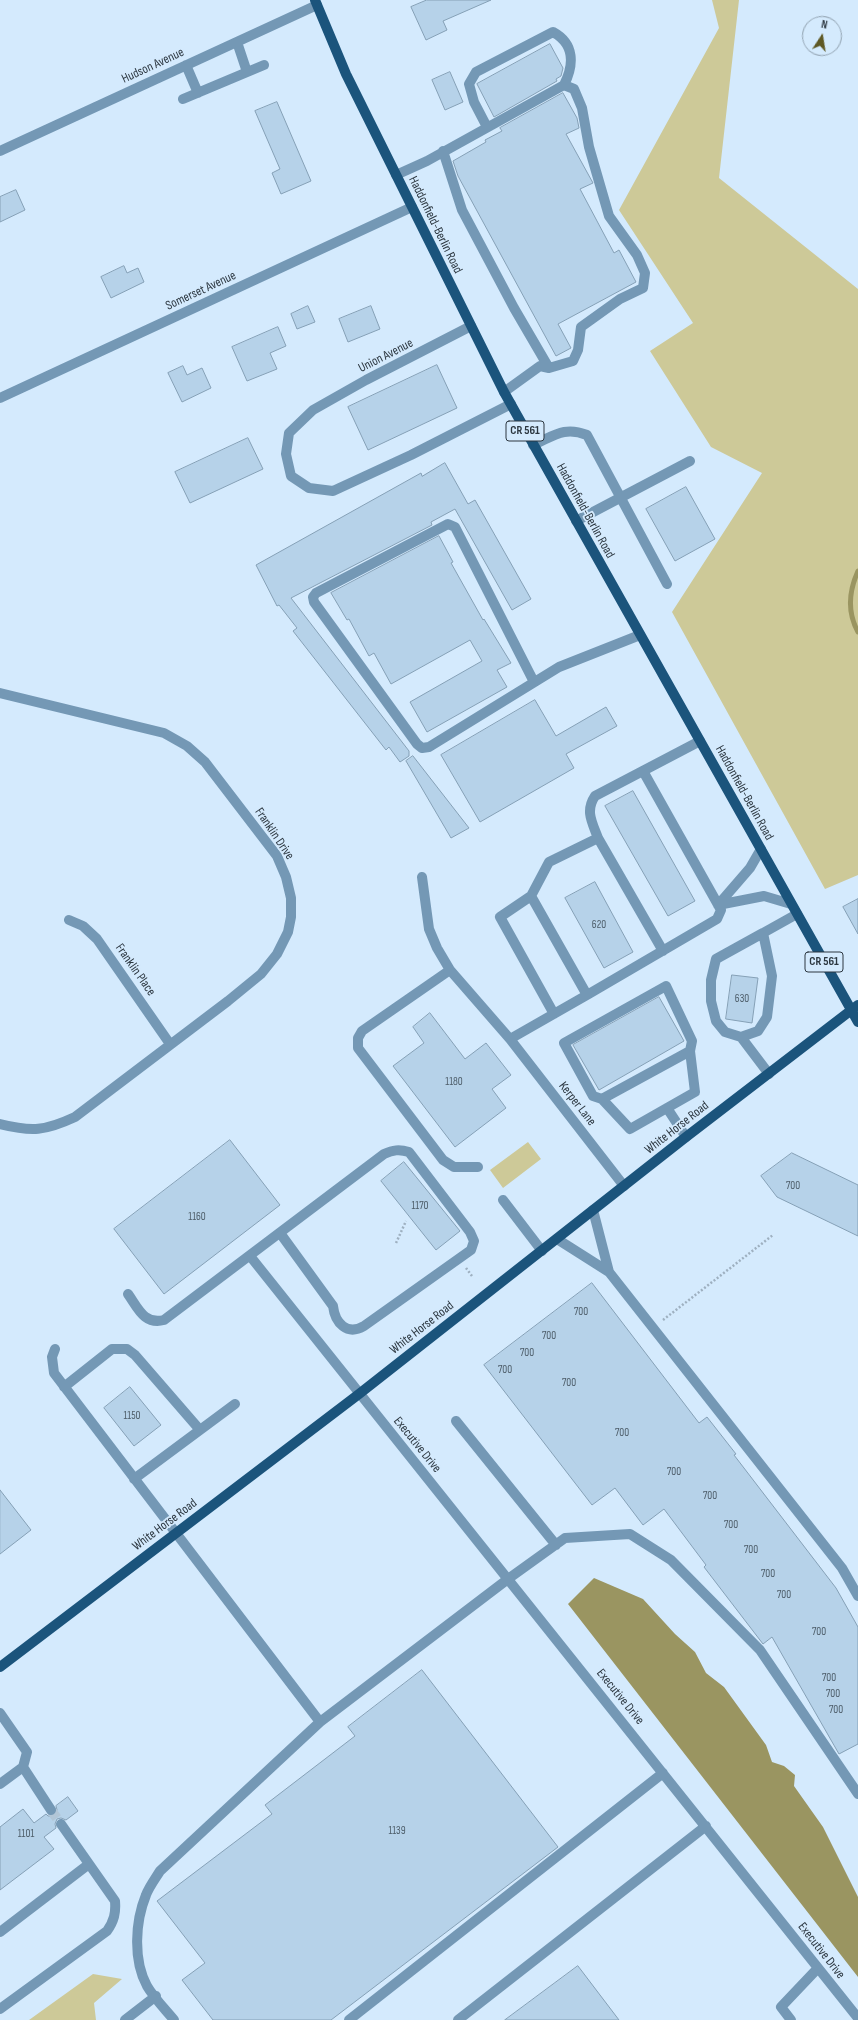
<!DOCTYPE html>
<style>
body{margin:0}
#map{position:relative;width:858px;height:2020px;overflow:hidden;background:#d4eafd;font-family:"Sofia Sans Condensed",sans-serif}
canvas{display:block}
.north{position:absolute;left:802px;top:16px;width:40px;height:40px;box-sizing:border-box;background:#d4eafd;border:1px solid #91a2b1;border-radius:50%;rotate:12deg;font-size:11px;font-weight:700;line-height:16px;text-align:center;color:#2c3740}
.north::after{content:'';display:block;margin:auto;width:14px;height:18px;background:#5e5824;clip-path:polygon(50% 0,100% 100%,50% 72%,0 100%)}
</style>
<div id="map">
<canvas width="858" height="2020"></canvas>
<div class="north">N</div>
</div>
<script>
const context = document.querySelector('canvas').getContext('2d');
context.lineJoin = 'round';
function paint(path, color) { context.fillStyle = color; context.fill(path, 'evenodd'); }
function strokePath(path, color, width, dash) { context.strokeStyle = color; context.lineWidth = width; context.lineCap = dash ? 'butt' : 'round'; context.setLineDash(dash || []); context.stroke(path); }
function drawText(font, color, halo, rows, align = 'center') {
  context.font = font + ' "Sofia Sans Condensed",sans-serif'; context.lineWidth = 3.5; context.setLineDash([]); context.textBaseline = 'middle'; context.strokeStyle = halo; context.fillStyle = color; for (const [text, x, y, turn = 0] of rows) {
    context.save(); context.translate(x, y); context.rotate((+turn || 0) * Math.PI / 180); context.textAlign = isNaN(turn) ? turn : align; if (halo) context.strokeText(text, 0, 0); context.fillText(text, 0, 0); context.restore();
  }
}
const green = new Path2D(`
 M712 0H739L719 178 858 289V875L825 889 672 612 762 473 711 447 650 351 693 323 619 210 719 28Z
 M528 1142 541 1159 503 1188 490 1170Z
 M93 1974 122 1979 94 2003 96 2020H29Z`);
const water = new Path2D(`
 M594 1578 643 1599 675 1634 695 1652 706 1673 724 1687 766 1745 772 1762 784 1766 795 1775 794 1786 823 1827 858 1897V1977L568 1604Z`);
const stream = new Path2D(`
 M858 571C849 591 847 612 858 632`);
const building = new Path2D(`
 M427 0H491L443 21 447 30 426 40 411 7Z
 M550 44 563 68 561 76 556 79 557 81 494 117 477 84Z
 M450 72 463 102 445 110 432 80Z
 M563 93 577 118 579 128 566 134 593 183 580 189 614 253 619 250 636 282 558 324 571 348 556 356 458 176 453 161 486 142 485 140 502 131 500 128Z
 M277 102 311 181 281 194 272 173 280 169 255 111Z
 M16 190 25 210 0 222V197Z
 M124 266 127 273 138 268 144 282 111 298 101 277Z
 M308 306 315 322 297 329 291 314Z
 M371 306 380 329 348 342 339 319Z
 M278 327 286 346 270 353 277 369 247 381 232 347Z
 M437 365 457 408 368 450 348 407Z
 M183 366 187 375 202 368 211 388 182 402 168 373Z
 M248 438 263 469 190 503 175 472Z
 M445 463 468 504 475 500 531 599 512 610 455 509 431 522 432 525 291 598 409 751V756L400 762 389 747 386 750 293 631 297 628 279 605 277 606 256 565 421 473 422 476Z
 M686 487 715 539 675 561 646 509Z
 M439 536 453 562 451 563 483 620 484 619 511 663 497 670 507 687 427 732 410 702 482 661 470 640 391 684 374 653 369 656 349 619 347 620 331 593Z
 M535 700 556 736 606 707 617 726 566 754 574 768 480 822 441 755Z
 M413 756 469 828 451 838 406 761Z
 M633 791 695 901 668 916 605 806Z
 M595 882 633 952 604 968 565 898Z
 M858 899V934L843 907Z
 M732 975 758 978 752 1023 726 1019Z
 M659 997 684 1041 599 1090 573 1045Z
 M430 1013 465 1059 486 1043 511 1075 492 1089 506 1108 455 1147 393 1066 424 1043 413 1027Z
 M230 1140 280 1205 164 1294 114 1229Z
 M792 1153 858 1185V1236L777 1197 761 1176Z
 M404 1162 460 1231 436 1250 381 1181Z
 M592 1283 699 1423 707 1417 736 1454 734 1455 836 1588 858 1627V1744L839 1754 772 1637 763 1644 704 1567 706 1565 664 1509 643 1525 615 1488 592 1505 484 1365Z
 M130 1387 161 1425 134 1446 104 1408Z
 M0 1490 31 1530 0 1554Z
 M422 1670 558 1847 331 2020H213L182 1980 205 1963 157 1901 272 1814 265 1805 355 1736 348 1727Z
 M68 1797 78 1811 66 1820 61 1818 57 1819 55 1824 56 1828 44 1837 54 1849 0 1890V1827L23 1809 34 1823 46 1814 48 1816H54L57 1810 56 1806Z
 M578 1966 619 2020H505Z`);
const minorTunnel = new Path2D(`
 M51 1810 61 1824`);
const path = new Path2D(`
 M396 1243 406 1221
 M466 1268 472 1276
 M663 1320 773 1235`);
const minor = new Path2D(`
 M237 42 247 72
 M186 65 198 93
 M183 99 264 65
 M487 127 474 102 469 84 476 72 553 32C575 44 574 65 564 85
 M0 151 317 5
 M443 151 462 210 514 308 549 368
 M396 175 427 161 564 85 574 89 582 108 589 147 609 216 637 255 645 273 643 288 620 299 581 327 578 350 573 361 549 368 540 366 504 392
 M471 326 366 380 313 410 289 433 286 454 291 476 309 488 333 491 411 455 511 404
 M0 398 412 207
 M533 445C554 436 564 426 587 435L667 584
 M576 521 690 461
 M534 682 455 527 448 524 316 593 313 597 314 602 417 744 422 748 429 747 559 667 640 635
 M0 693 164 733 187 746 205 762 277 856 286 877 291 898V917L288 932 277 954 261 974 228 1001 75 1117C45 1131 32 1132 0 1124
 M598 838 663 951
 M422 877 429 929 437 948 450 970 510 1039 624 1186
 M531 896 500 917 554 1014
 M718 905 764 896 791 904
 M718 905 750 868 761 849
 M69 920 83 926 97 939 170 1044
 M763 933 772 976 767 1017 758 1031 741 1037 725 1032 716 1021 711 1001V980L716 959Z
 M763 933 797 914
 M450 970 362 1031 358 1038V1048L443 1160 454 1167H478
 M587 995 717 919 721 910 643 771
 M741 1037 769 1074
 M510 1039 587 995 531 896 549 862 598 838C592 822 585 811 595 796L700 741
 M602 1099 630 1129 695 1092 690 1051 692 1041 666 986 564 1043 593 1096 602 1099 690 1051
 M667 1108 686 1137
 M503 1200 542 1251
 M593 1210 609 1272
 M557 1239 609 1272 842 1568 858 1596
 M250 1256 858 2018
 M128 1294C138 1308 144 1325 164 1320L384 1154C393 1150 399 1149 409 1152L470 1232 474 1241 471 1250 364 1326C347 1336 335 1323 333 1306L280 1233
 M55 1349 52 1357 54 1373 320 1722
 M64 1387 112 1349H127L135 1355 200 1430
 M456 1421 556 1545
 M134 1479 235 1404
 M0 1713 27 1752 23 1767 0 1784
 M23 1767 51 1810
 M0 1932 89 1864
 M0 2009 107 1931C114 1921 116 1913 115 1901L61 1824
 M125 2020 156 1996
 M174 2020C165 2009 154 1998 147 1986 133 1960 135 1922 146 1895 149 1887 155 1879 160 1871L320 1722 508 1579 565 1538 630 1534 671 1560 760 1650 858 1794
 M349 2020 663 1773
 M458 2020 706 1826
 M791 2020 781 2007 818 1968`);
const major = new Path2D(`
 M315 0 346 74 504 392 858 1022
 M0 1667 359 1394 686 1137 858 1005`);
const numberNames = [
 ["620",599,925],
 ["630",742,999],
 ["1180",454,1082],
 ["700",793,1186],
 ["1170",420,1206],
 ["1160",197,1217],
 ["700",581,1312],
 ["700",549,1336],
 ["700",527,1353],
 ["700",505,1370],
 ["700",569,1383],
 ["1150",132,1416],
 ["700",622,1433],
 ["700",674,1472],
 ["700",710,1496],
 ["700",731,1525],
 ["700",751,1550],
 ["700",768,1574],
 ["700",784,1595],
 ["700",819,1632],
 ["700",829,1678],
 ["700",833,1694],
 ["700",836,1710],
 ["1139",397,1831],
 ["1101",26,1834]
];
const shields = [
 [525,431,38],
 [824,962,38]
];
const shieldNames = [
 ["CR 561",525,431],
 ["CR 561",824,962]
];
const streetNames = [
 ["Hudson Avenue",153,66,-25],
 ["Haddonfield-Berlin Road",435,225,64],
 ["Somerset Avenue",201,291,-25],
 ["Union Avenue",386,356,-27],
 ["Haddonfield-Berlin Road",585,511,61],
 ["Haddonfield-Berlin Road",744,793,61],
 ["Franklin Drive",274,834,56],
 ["Franklin Place",135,970,55],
 ["Kerper Lane",577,1104,52],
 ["White Horse Road",677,1128,-38],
 ["White Horse Road",422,1328,-38],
 ["Executive Drive",417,1445,51],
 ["White Horse Road",165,1525,-37],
 ["Executive Drive",620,1697,51],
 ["Executive Drive",821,1951,52]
];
paint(green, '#cdc998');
paint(water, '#9a9561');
strokePath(stream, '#9a9561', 5);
paint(building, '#b6d2e9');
strokePath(building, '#85a0b6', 1);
strokePath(minorTunnel, '#b2c6d7', 10, [10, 5]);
strokePath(path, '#9eb0c0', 2.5, [2, 2]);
strokePath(minor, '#7498b5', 10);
strokePath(major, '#1b547c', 10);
drawText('11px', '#4e5e6a', null, numberNames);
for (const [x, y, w] of shields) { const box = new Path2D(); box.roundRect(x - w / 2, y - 10, w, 20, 3); context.fillStyle = '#d4eafd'; context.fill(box); strokePath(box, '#2c3740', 1); }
drawText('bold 12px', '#2c3740', null, shieldNames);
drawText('13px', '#2c3740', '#d4eafd', streetNames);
</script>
